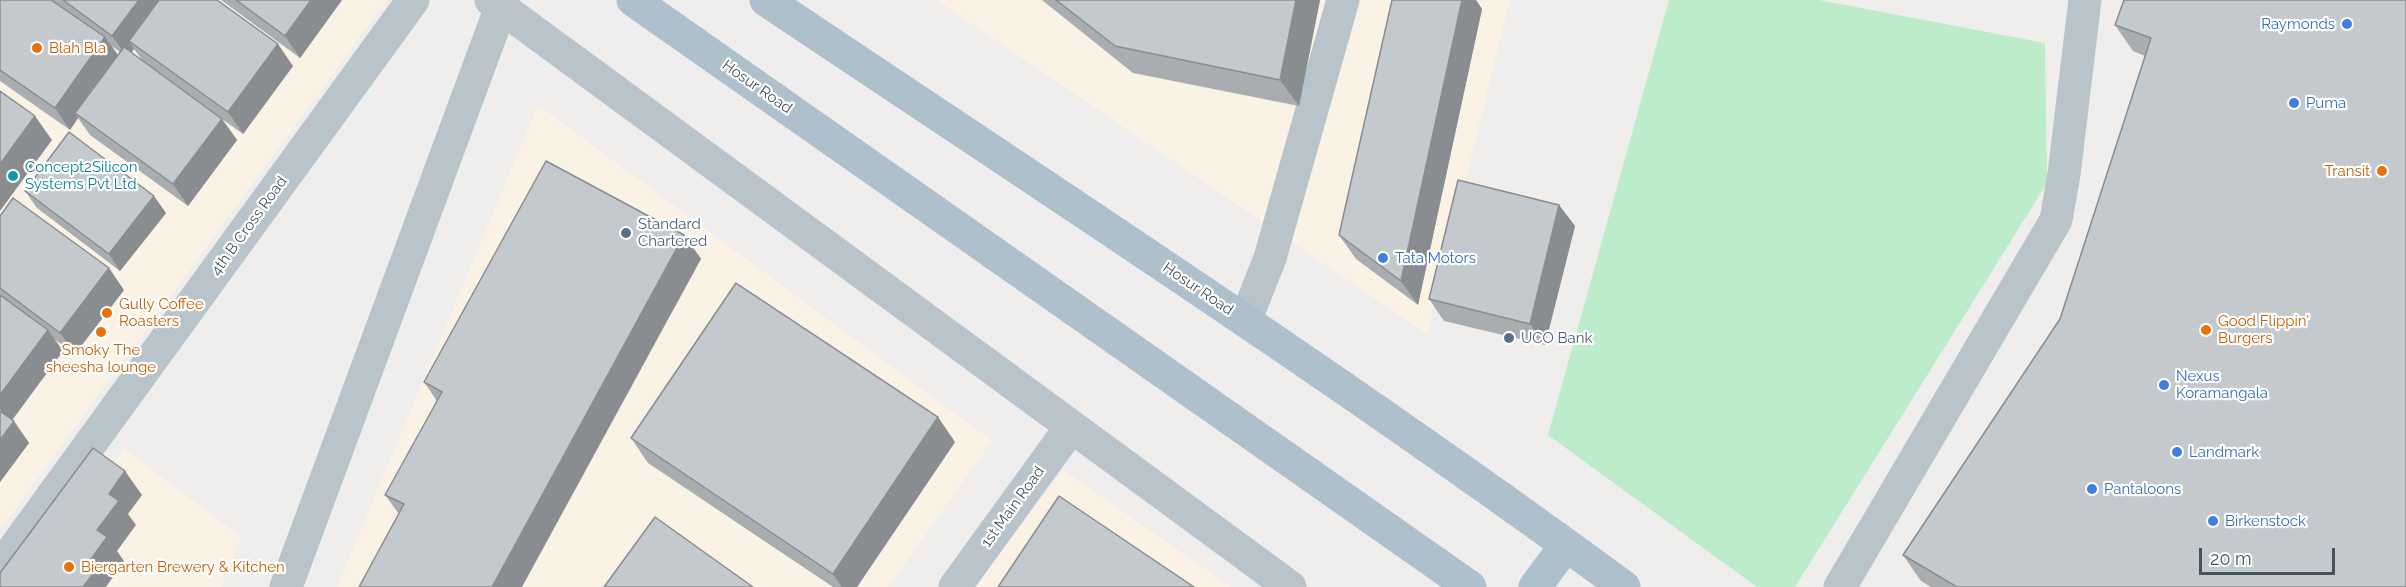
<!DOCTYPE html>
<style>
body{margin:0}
#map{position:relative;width:2406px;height:587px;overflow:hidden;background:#f0eded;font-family:Raleway,sans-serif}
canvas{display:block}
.scale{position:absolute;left:2199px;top:548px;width:136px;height:27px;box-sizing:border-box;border:3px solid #46535a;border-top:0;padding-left:8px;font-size:18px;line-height:21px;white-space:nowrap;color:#46535a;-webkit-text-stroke:4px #fff;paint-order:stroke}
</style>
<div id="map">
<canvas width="2406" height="587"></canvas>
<div class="scale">20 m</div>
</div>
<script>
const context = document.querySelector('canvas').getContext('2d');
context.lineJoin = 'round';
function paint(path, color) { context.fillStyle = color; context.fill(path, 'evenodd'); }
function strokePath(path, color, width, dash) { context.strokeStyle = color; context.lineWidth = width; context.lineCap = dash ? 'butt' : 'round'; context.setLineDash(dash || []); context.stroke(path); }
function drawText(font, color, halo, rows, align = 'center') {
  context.font = font + ' Raleway,sans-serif'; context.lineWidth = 4.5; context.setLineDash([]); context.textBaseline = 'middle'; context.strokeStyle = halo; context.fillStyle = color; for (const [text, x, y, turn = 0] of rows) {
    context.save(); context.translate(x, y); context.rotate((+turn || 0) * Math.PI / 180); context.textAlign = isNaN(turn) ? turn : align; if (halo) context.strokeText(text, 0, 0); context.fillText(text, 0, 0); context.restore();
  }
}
const commercial = new Path2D(`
 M0 0H387L0 530Z
 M937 0H1510L1427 334Z
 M538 105 992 441 888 587H337Z
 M124 449 241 537 221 587H21Z
 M1063 470 1231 587H975Z`);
const green = new Path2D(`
 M1669 0H1819L2045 43 2047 183 1795 587H1757L1548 435Z`);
const minor = new Path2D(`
 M491 0 1290 587
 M1245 321 1270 258 1343 0
 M0 568 413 0
 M286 587 501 7
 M955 587 1071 427
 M1840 587 2056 220 2064 174 2085 0`);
const major = new Path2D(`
 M633 0 1470 587
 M766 0C1054 193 1345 382 1624 587
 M1535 587 1566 545`);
const wall = new Path2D(`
 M0 0H217L293 66 243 134 222 119 237 140 188 206 90 135 78 118 70 130 0 81ZM112 46 120 52 118 55ZM134 49 143 61 131 52Z
 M221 0H342L300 58Z
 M1042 0H1320L1299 106 1133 73Z
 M1392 0H1476L1482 9 1418 305 1356 259 1339 235Z
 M2406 0V587H1931L1921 581 1903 555 2060 319 2145 56 2133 51 2115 25Z
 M25 191 166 213 120 271 37 208Z
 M1559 205 1575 226 1545 345 1444 321 1429 299Z
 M0 216 124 290 75 354 54 339 63 351 12 420 29 443 0 482Z
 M684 235 701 259 399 514 385 495 437 401 424 382Z
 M631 438 955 442 857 587H833L648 463Z`);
const shadedWall = new Path2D(`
 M139 0H170L129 41 134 49 128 58 112 36Z
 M311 0H342L300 58 285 36Z
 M1296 0H1320L1299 106 1280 80Z
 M1462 0H1476L1482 9 1418 305 1401 281Z
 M105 37 120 58 75 113 78 118 70 130 55 108Z
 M278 44 293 66 243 134 228 112Z
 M35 116 52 140 0 211V164Z
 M222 119 237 140 188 206 173 184Z
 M154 196 166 213 120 271 109 254Z
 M1559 205 1575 226 1545 345 1530 324Z
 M684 235 701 259 522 587H492Z
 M109 268 124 290 75 354 60 333Z
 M48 330 63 351 10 423 0 409V395Z
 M938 417 955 442 857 587H842L833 574Z
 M14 421 29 443 0 482V440Z
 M125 471 142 495 128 514 136 525 117 551 124 561 106 587H83L86 566 109 494Z`);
const building = new Path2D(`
 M0 0H51L105 37 55 108 0 70Z
 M63 0H139L112 36Z
 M159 0H217L278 44 228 112 129 41Z
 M236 0H311L285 36Z
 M1056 0H1296L1280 80 1115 46Z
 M1392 0H1462L1401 281 1339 235Z
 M2124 0H2406V587H1957L1903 555 2060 319 2151 38 2115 25Z
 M124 47 222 119 173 184 75 113Z
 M0 91 35 116 0 164Z
 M69 132 154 196 109 254 25 191Z
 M546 161 684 235 492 587H359L404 504 385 495 442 392 424 382Z
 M1458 180 1559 205 1530 324 1429 299Z
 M13 198 109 268 60 333 0 288V216Z
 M736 283 938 417 833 574 631 438Z
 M0 295 48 330 0 395Z
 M0 411 14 421 0 440Z
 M93 448 125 471 109 494 119 501 97 530 107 537 86 566 95 571 83 587H0V573Z
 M1059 496 1194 587H998Z
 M655 517 753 587H604Z`);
const markers = [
 [2347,24,6,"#3f7fe0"],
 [37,48,6,"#e8710a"],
 [2294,103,6,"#3f7fe0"],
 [2382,171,6,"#e8710a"],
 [13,176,6,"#0f9aa8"],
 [626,233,6,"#5c6f8a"],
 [1383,258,6,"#3f7fe0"],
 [107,313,6,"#e8710a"],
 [2206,330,6,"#e8710a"],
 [101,332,6,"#e8710a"],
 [1509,338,6,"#5c6f8a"],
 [2164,385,6,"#3f7fe0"],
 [2177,452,6,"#3f7fe0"],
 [2092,489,6,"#3f7fe0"],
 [2213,521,6,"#3f7fe0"],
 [69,567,6,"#e8710a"]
];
const shopNames = [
 ["Raymonds",2335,24,"right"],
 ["Puma",2306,103],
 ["Tata Motors",1395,258],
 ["Nexus",2176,376],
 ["Koramangala",2176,393],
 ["Landmark",2189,452],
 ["Pantaloons",2104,489],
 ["Birkenstock",2225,521]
];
const foodNames = [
 ["Blah Bla",49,48],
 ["Transit",2370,171,"right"],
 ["Gully Coffee",119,304],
 ["Roasters",119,321],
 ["Good Flippin'",2218,321],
 ["Burgers",2218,338],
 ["Smoky The",101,350,"center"],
 ["sheesha lounge",101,367,"center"],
 ["Biergarten Brewery & Kitchen",81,567]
];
const streetNames = [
 ["Hosur Road",757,87,35],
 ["4th B Cross Road",249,226,-54],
 ["Hosur Road",1198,289,34],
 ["1st Main Road",1013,507,-54]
];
const cultureNames = [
 ["Concept2Silicon",25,167],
 ["Systems Pvt Ltd",25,184]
];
const serviceNames = [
 ["Standard",638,224],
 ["Chartered",638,241],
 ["UCO Bank",1521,338]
];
paint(commercial, '#fbf2e6');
paint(green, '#bcecc9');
strokePath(minor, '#b9c4ca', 33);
strokePath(major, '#adc0cb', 33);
paint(wall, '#a9adb0');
paint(shadedWall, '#898d90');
paint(building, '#c4c9cd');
strokePath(building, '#898d90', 1.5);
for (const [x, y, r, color] of markers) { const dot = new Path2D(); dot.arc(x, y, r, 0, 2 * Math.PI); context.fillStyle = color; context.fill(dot); strokePath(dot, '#fff', 2); }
drawText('15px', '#366cbe', '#fff', shopNames, 'left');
drawText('15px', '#c56008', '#fff', foodNames, 'left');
drawText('15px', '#46535a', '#fff', streetNames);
drawText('15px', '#0d838f', '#fff', cultureNames, 'left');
drawText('15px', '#4e5e75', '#fff', serviceNames, 'left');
</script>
